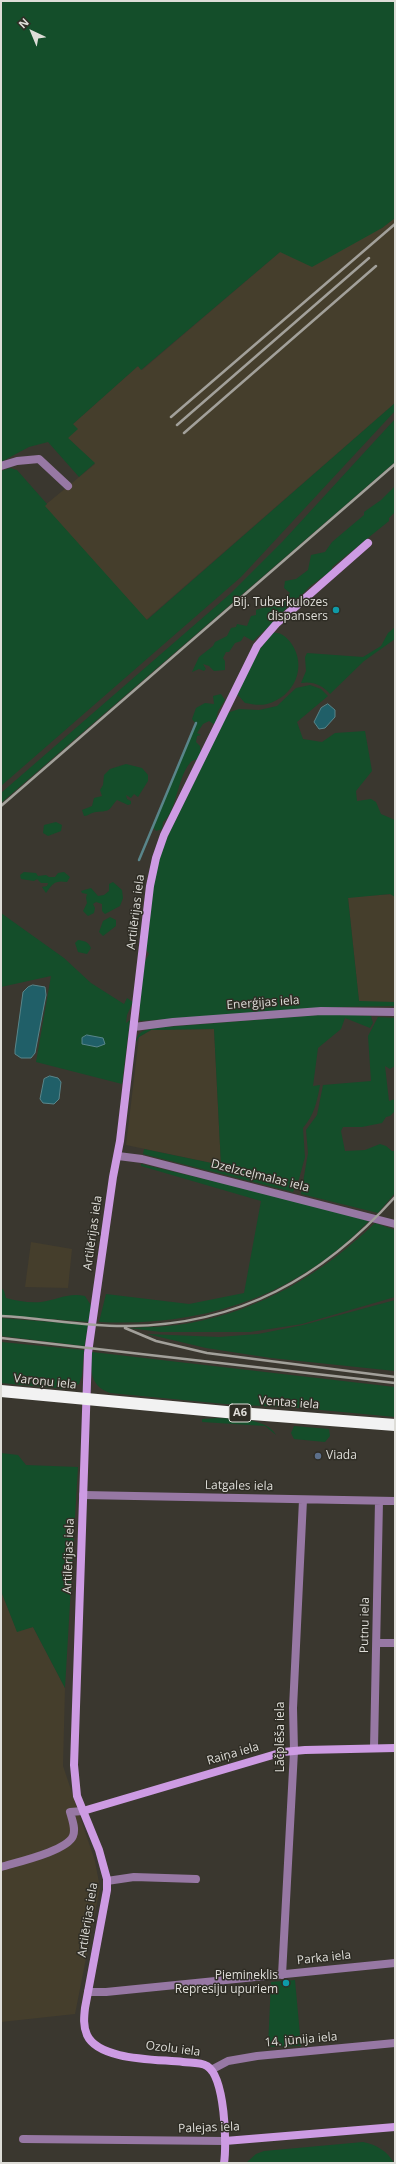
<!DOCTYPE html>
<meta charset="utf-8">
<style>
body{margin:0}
#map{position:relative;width:396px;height:2164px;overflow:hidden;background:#3a372f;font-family:"Open Sans",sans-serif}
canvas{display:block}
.frame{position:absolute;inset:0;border:2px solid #deddd8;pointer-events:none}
.north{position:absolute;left:12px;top:12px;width:40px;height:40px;-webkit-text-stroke:3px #2f2d25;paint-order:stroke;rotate:316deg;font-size:11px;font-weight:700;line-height:16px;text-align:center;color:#deddd8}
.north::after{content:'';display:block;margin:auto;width:14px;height:18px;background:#deddd8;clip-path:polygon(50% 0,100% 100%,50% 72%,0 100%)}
</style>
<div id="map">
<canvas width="396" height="2164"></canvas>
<div class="frame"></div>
<div class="north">N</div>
</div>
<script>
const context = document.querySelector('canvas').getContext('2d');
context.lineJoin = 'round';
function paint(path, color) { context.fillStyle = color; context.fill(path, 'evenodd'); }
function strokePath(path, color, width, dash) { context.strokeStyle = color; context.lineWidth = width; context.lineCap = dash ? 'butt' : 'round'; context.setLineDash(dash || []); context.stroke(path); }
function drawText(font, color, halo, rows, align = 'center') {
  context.font = font + ' "Open Sans",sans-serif'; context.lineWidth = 3; context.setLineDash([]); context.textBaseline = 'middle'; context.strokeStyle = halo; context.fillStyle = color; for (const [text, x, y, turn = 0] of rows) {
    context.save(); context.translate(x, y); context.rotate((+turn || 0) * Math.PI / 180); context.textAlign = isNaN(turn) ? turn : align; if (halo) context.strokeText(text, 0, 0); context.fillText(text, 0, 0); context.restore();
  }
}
const industrial = new Path2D(`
 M395 218V403L146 620 44 506 95 464 68 438 73 424 138 366 142 370 280 252 382 228Z
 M395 894V1002H359L348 897Z
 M214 1029 221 1165 126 1145 139 1037 151 1030Z
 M31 1242 72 1249 68 1288 25 1287Z
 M1 1591 17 1631 33 1627 65 1688 63 1766 95 1861 100 1888 75 2014 1 2022Z`);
const green = new Path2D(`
 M1 1H395V218L382 228 312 267 280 252 141 370 138 366 73 424 78 429 68 438 95 463 79 477 48 442 29 447 1 462Z
 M395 403V411L241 577 1 786V471L10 468 17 470 47 504 45 506 147 620Z
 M395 419V462L1 803V793L230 594 283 541Z
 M395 486V512L389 518V521L332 567V570L309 587 297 600 290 604 282 613H279L277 619 253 641 244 636 241 641 235 643 229 652H226L223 658 225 661V670L214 671 209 666 203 664 206 669 204 671 199 669 192 672 199 657 213 646 215 642 227 636 231 628 236 627 237 624 247 626 251 616 256 615V610L272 605 277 606C280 600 286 599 290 593L284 588 285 581 296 579 308 570 311 555 325 552 332 542 364 515V512L381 500Z
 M395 627V639L364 661 330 694C322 685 313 681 301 683L306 671 305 657 307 653 363 657 381 646 388 633Z
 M273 633C281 632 286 637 291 643 308 667 294 697 267 704 259 706 252 704 245 703L237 694 259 650Z
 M310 685 321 689 328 696 297 722 303 739 322 742 335 733 365 731 372 771 356 791 357 801 371 799 376 802 381 814 395 820V897L390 894 348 898 359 1001 395 1002V1006L340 1007 140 1021V996L145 961 149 954 146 949 154 882 161 850 227 713 239 709 259 710 277 706 296 688Z
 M221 694 225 700 218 711 215 725 209 721 203 724 197 733 201 735 197 736 196 742 200 746 201 753 198 759C195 760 192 760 190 763 177 778 177 811 163 822L162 829 156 831 153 827 196 724 192 719 196 708 205 703 214 704 213 696Z
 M126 764 142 768 148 775V781L138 797 134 794 131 798 126 795 127 799 131 801V804L128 805 117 800C108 810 112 811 96 812 92 812 88 816 84 816L82 810 92 806 94 798 102 796 100 790 103 785 104 775 110 769Z
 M56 822 62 825 61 831 48 836 43 833 44 825Z
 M24 872 36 873 38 876 46 875 49 877H55L58 873 64 872 70 877 67 882C55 880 53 883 46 893L42 887 47 886 48 883H41L37 879 34 881 21 879 20 875Z
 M113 882 122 890 123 898 120 906 105 914 102 911V904L96 902 93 904 95 908 94 913 88 916 83 911 87 903 86 898 87 894 82 893 81 891 91 888 98 896 104 895 109 891V884Z
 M1 913 64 958 91 983 124 1004 127 998 133 1002 127 1015 126 1023 130 1020 122 1084 36 1062 51 976 1 987Z
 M110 917 116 920V926L103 936 99 932 103 921Z
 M78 940C84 941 88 941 91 948L87 954 78 952 75 943Z
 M332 1014 371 1016 373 1023 370 1028 345 1018 341 1029 318 1048 313 1086 320 1085C317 1102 314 1115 303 1128L305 1157 299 1179 293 1192 143 1154 144 1149 221 1165 214 1029 151 1030 139 1037 136 1042C137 1032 144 1030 153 1028Z
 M378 1017 395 1018V1066L390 1069 385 1066 389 1101 395 1099V1111L390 1116 386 1117 382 1123 362 1127H343L341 1131 345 1151 365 1150 380 1144 386 1146 392 1151H395V1193L378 1213 301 1194 308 1153 306 1130 317 1115 323 1085 371 1081 368 1036Z
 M141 1164 285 1198 369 1221C295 1297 203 1327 99 1322L106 1294 189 1304 244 1293 261 1201 141 1166Z
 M375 1223 395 1230V1297L302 1324 250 1332H161L129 1328C149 1327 170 1327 190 1323 262 1310 323 1273 375 1223Z
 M1 1287 4 1291 6 1298C17 1301 29 1303 41 1302 56 1300 69 1292 85 1296L92 1307 89 1322 1 1315Z
 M395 1300V1371L271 1358 206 1348 147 1334 219 1337 258 1334 303 1325Z
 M1 1318 88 1325 85 1344 84 1346 1 1336Z
 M1 1342 84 1350 82 1376 79 1384 67 1389 1 1383Z
 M92 1352 395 1387V1417L300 1408 225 1404 110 1393C90 1386 90 1370 92 1352Z
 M218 1418C235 1419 267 1418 276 1435L265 1426 202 1422V1419Z
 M294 1426 329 1429 330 1436 325 1442 294 1439 291 1433Z
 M1 1453 18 1455 26 1465 78 1467 65 1688 33 1627 17 1632 1 1591Z
 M295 1980 301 2046 268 2047 271 1982Z
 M363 2142C377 2145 387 2151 394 2163H246L256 2154 264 2151Z`);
const water = new Path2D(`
 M328 704 335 710V717L325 728 319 729 314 722 321 708Z
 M33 985 45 987 46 995 35 1053 31 1058H21L15 1054V1050L23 992 28 987Z
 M87 1035 103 1038 105 1044 97 1047 82 1044V1038Z
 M50 1076 58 1078 61 1082 59 1099 54 1104 43 1103 40 1099 44 1079Z`);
const stream = new Path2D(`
 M139 860 196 723`);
const street = new Path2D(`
 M1 466 17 461 39 459 68 486
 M134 1027 173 1022 321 1011 395 1012
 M118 1156 142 1159 395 1224
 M83 1495 395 1501
 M377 1643H395
 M374 1748 379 1501
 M1 1867C17 1862 67 1851 73 1836 76 1829 72 1819 70 1812L83 1811
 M107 1881 134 1877 196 1879
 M282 1975 294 1751 293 1708 303 1500
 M88 1992H106L395 1963
 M211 2070 228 2061 257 2056 395 2043
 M23 2139 225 2141`);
const secondary = new Path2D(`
 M83 1811 283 1752 305 1750 395 1748
 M225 2141 395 2127
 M224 2163C227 2144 225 2077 207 2066 200 2062 190 2063 183 2062 158 2059 99 2061 87 2035 83 2026 84 2017 85 2008L107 1890V1879L99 1850 77 1796 74 1765 88 1353 113 1177 120 1141 150 886 156 858 164 835 257 646 277 623 368 543`);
const highway = new Path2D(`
 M1 1391 226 1412 395 1425`);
const rail = new Path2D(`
 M171 417 395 224
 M177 425 369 258
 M184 433 376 266
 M1 806 395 464
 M1 1316C43 1318 86 1327 128 1326 239 1325 322 1278 395 1197
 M125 1328 156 1341 207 1353 395 1377
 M1 1338 395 1383`);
const markers = [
 [336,610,4,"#0f9aa8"],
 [318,1456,4,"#5c6f8a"],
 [286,1983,4,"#0f9aa8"]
];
const shields = [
 [240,1413,22]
];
const shieldNames = [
 ["A6",240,1413]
];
const poiNames = [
 ["Bij. Tuberkulozes",328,603],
 ["dispansers",328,617],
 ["Viada",326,1456,"left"],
 ["Piemineklis",278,1976],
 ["Represiju upuriem",278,1990]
];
const streetNames = [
 ["Artilērijas iela",136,912,-83],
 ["Enerģijas iela",263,1003,-4],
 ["Dzelzceļmalas iela",260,1176,14],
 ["Artilērijas iela",93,1233,-82],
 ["Varoņu iela",45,1382,6],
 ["Ventas iela",289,1403,4],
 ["Latgales iela",239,1486,1],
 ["Artilērijas iela",69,1556,-88],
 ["Putnu iela",365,1625,-89],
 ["Lāčplēša iela",281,1737,-90],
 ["Raiņa iela",233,1754,-16],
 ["Artilērijas iela",88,1920,-81],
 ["Parka iela",324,1958,-6],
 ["14. jūnija iela",301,2040,-5],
 ["Ozolu iela",173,2049,7],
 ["Palejas iela",209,2128,-2]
];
paint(industrial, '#453e2c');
paint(green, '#144e2a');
paint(water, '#205f68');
strokePath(water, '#59858a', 1);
strokePath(stream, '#59858a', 2.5);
strokePath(street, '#9778a4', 8);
strokePath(secondary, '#cd9be3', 8);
strokePath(highway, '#f2f2f2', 12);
strokePath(rail, '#a2a09a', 2.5);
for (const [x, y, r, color] of markers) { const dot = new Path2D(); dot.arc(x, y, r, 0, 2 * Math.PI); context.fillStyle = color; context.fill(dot); strokePath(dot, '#2f2d25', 1.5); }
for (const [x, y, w] of shields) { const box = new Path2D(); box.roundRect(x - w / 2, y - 9, w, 18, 3); context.fillStyle = '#2f2d25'; context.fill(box); strokePath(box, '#deddd8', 1); }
drawText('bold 11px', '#deddd8', null, shieldNames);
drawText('12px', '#deddd8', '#2f2d25', poiNames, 'right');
drawText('12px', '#deddd8', '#2f2d25', streetNames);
</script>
